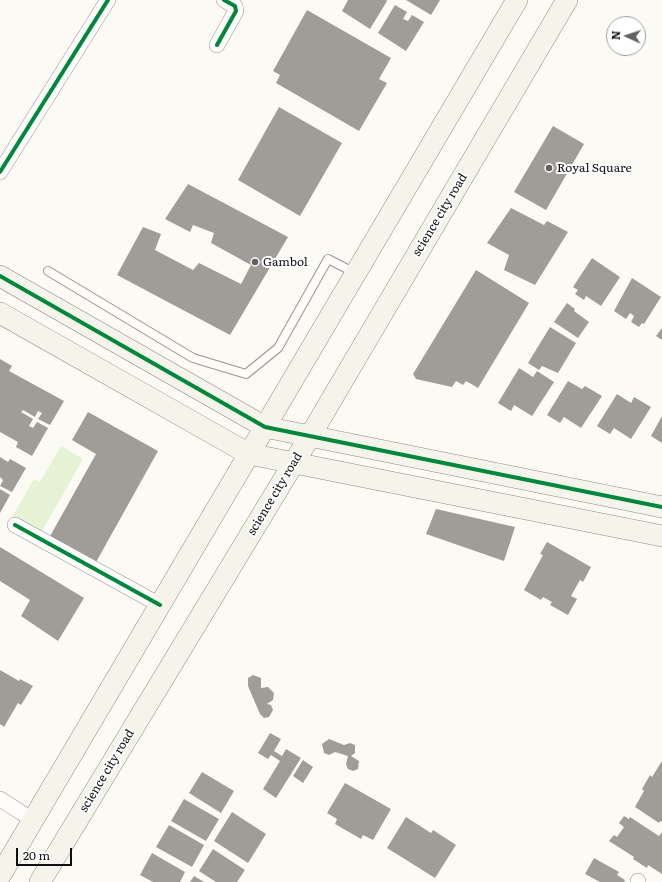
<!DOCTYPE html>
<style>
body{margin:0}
#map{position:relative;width:662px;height:882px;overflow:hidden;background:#fcfaf4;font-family:Literata,serif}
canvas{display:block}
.north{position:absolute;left:606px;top:16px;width:40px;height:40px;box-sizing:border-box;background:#fff;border:1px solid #9f9f9f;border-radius:50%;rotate:273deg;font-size:11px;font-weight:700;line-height:16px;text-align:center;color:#0f0f0f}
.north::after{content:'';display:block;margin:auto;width:14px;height:18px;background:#62615f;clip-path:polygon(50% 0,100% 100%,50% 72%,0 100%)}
.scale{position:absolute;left:16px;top:848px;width:56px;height:18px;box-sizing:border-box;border:2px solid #0f0f0f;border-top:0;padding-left:5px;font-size:12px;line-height:14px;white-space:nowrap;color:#0f0f0f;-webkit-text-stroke:3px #fff;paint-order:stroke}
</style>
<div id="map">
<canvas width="662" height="882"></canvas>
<div class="north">N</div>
<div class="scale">20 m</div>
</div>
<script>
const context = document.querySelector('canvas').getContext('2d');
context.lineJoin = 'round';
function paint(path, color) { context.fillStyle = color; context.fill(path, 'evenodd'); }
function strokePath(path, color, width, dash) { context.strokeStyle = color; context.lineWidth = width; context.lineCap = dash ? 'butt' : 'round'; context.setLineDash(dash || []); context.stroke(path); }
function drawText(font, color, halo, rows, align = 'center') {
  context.font = font + ' Literata,serif'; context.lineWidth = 4; context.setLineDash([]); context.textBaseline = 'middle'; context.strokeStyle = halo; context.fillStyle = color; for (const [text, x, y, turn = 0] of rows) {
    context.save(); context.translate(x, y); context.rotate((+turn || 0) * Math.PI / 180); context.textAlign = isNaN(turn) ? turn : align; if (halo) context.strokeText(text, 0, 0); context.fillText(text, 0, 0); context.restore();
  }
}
const green = new Path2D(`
 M61 446 83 459 39 536 11 519 34 479 40 482Z`);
const building = new Path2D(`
 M348 0H386L387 1 370 29 342 11Z
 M406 0H440L431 15Z
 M395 5 407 12 403 19 408 21 412 15 424 22 406 51 378 33Z
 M307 10 391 58 379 79 387 83 359 131 276 83 280 75 273 71Z
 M279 107 342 143 300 216 238 180Z
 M553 126 584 144 546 210 514 192Z
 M188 184 288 237 230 335 117 275 143 227 161 234 155 250 193 270 199 263 241 284 251 265 211 243 214 233 193 225 190 232 165 219Z
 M511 208 544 225 547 221 568 232 535 285 504 270 509 255 487 243Z
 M592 258 620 277 601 306 586 296 584 300 575 294 578 290 573 287Z
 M476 270 529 303 478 388 466 381 463 385 456 381 452 387 416 379 413 374Z
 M632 278 661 297 644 324 642 323 639 327 631 322 634 316 630 313 626 319 614 311Z
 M567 303 575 309 574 311 589 322 578 338 554 322Z
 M550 327 576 343 558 373 542 366 539 370 528 363Z
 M662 328V340L656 336Z
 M0 359 12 366 9 371 64 401 50 425 38 419 42 413 38 411 35 417 23 410 21 412 33 419 29 426 33 428 37 422 48 428 32 456 16 447 18 442 0 432Z
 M519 368 533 377 537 371 554 382 532 416 514 405 511 411 498 403Z
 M568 381 582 389 585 386 602 396 581 428 564 417 560 423 547 415Z
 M617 394 631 403 634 397 651 407 631 439 614 428 610 434 597 426Z
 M88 412 158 451 95 564 49 538 96 454 72 440Z
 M662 416V443L651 436Z
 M0 457 8 462 10 459 26 468 12 492 0 486 3 480 0 477Z
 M0 489 10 495 0 513Z
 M436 509 515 527 504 561 426 534Z
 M547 542 591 567 583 582 580 580 571 596 577 599 568 615 550 605 552 602 543 597 541 600 524 590 543 555 540 554Z
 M0 547 84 598 58 641 21 616 30 600 0 581Z
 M0 670 19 681 20 679 33 686 21 705 18 703 4 727 0 724Z
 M253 675 261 678V688L268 687 274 693 273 700 267 704 271 705 273 710 269 717 264 718 260 714 248 686V678Z
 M270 733 281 739 274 751 282 756 286 749 301 758 276 798 263 789 280 761 271 755 268 759 258 753Z
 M329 739 344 745 350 743 355 745V753L351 756 359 761 358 769 353 771 348 769 346 764 348 756 335 752 329 755 324 753 322 744Z
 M303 760 313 767 303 783 293 776Z
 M662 761V822L660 821 659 823 635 807 644 791 642 789 650 775 652 777Z
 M202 772 234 791 221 813 189 793Z
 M345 783 391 809 373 840 363 835 361 839 335 824 337 819 327 813Z
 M184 799 219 819 206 841 171 821Z
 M232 812 266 834 248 863 214 841Z
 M624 816 629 819 630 817 659 836 662 832V874L648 865 647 868 633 859 634 857 609 841 614 835 617 837 624 827 619 823Z
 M406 817 431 833 433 830 456 845 435 878 387 848Z
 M169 825 204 845 192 867 156 847Z
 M213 849 245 870 237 882H216L199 871Z
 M152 853 185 872 180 882H153L140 875Z
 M594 858 619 872 617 875 625 880 624 882H600L585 874Z
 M194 876 204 882H190Z`);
const lane = new Path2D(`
 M48 271 193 358 246 374 278 348 328 259 355 273`);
const street = new Path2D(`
 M217 45 236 11 235 6 224 0
 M0 172 108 0
 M15 525 160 605
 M0 799 33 820
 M638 882V881`);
const secondary = new Path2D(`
 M0 276 265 427 662 507
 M0 313 249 454 662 536
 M0 876 517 0
 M40 882 310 436 567 0`);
const cycleway = new Path2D(`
 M217 45 236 11 235 6 224 0
 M0 172 108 0
 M0 276 265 427 662 507
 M15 525 160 605`);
const markers = [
 [549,168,4,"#62615f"],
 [255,262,4,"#62615f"]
];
const poiNames = [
 ["Royal Square",557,168],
 ["Gambol",263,262]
];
const streetNames = [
 ["science city road",440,215,-59],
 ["science city road",275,494,-59],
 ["science city road",107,771,-59]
];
paint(green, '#e5f2d3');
paint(building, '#a09d99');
strokePath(lane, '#969592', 10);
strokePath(street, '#969592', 16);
strokePath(secondary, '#8c8b89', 22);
strokePath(lane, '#fffefd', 8);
strokePath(street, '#fffefd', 15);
strokePath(secondary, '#f5f4eb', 21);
strokePath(cycleway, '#00873e', 4);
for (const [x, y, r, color] of markers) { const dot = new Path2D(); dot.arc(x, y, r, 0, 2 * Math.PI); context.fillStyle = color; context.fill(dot); strokePath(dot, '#fff', 1.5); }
drawText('12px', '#0f0f0f', '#fff', poiNames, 'left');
drawText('12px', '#0f0f0f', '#fff', streetNames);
</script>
